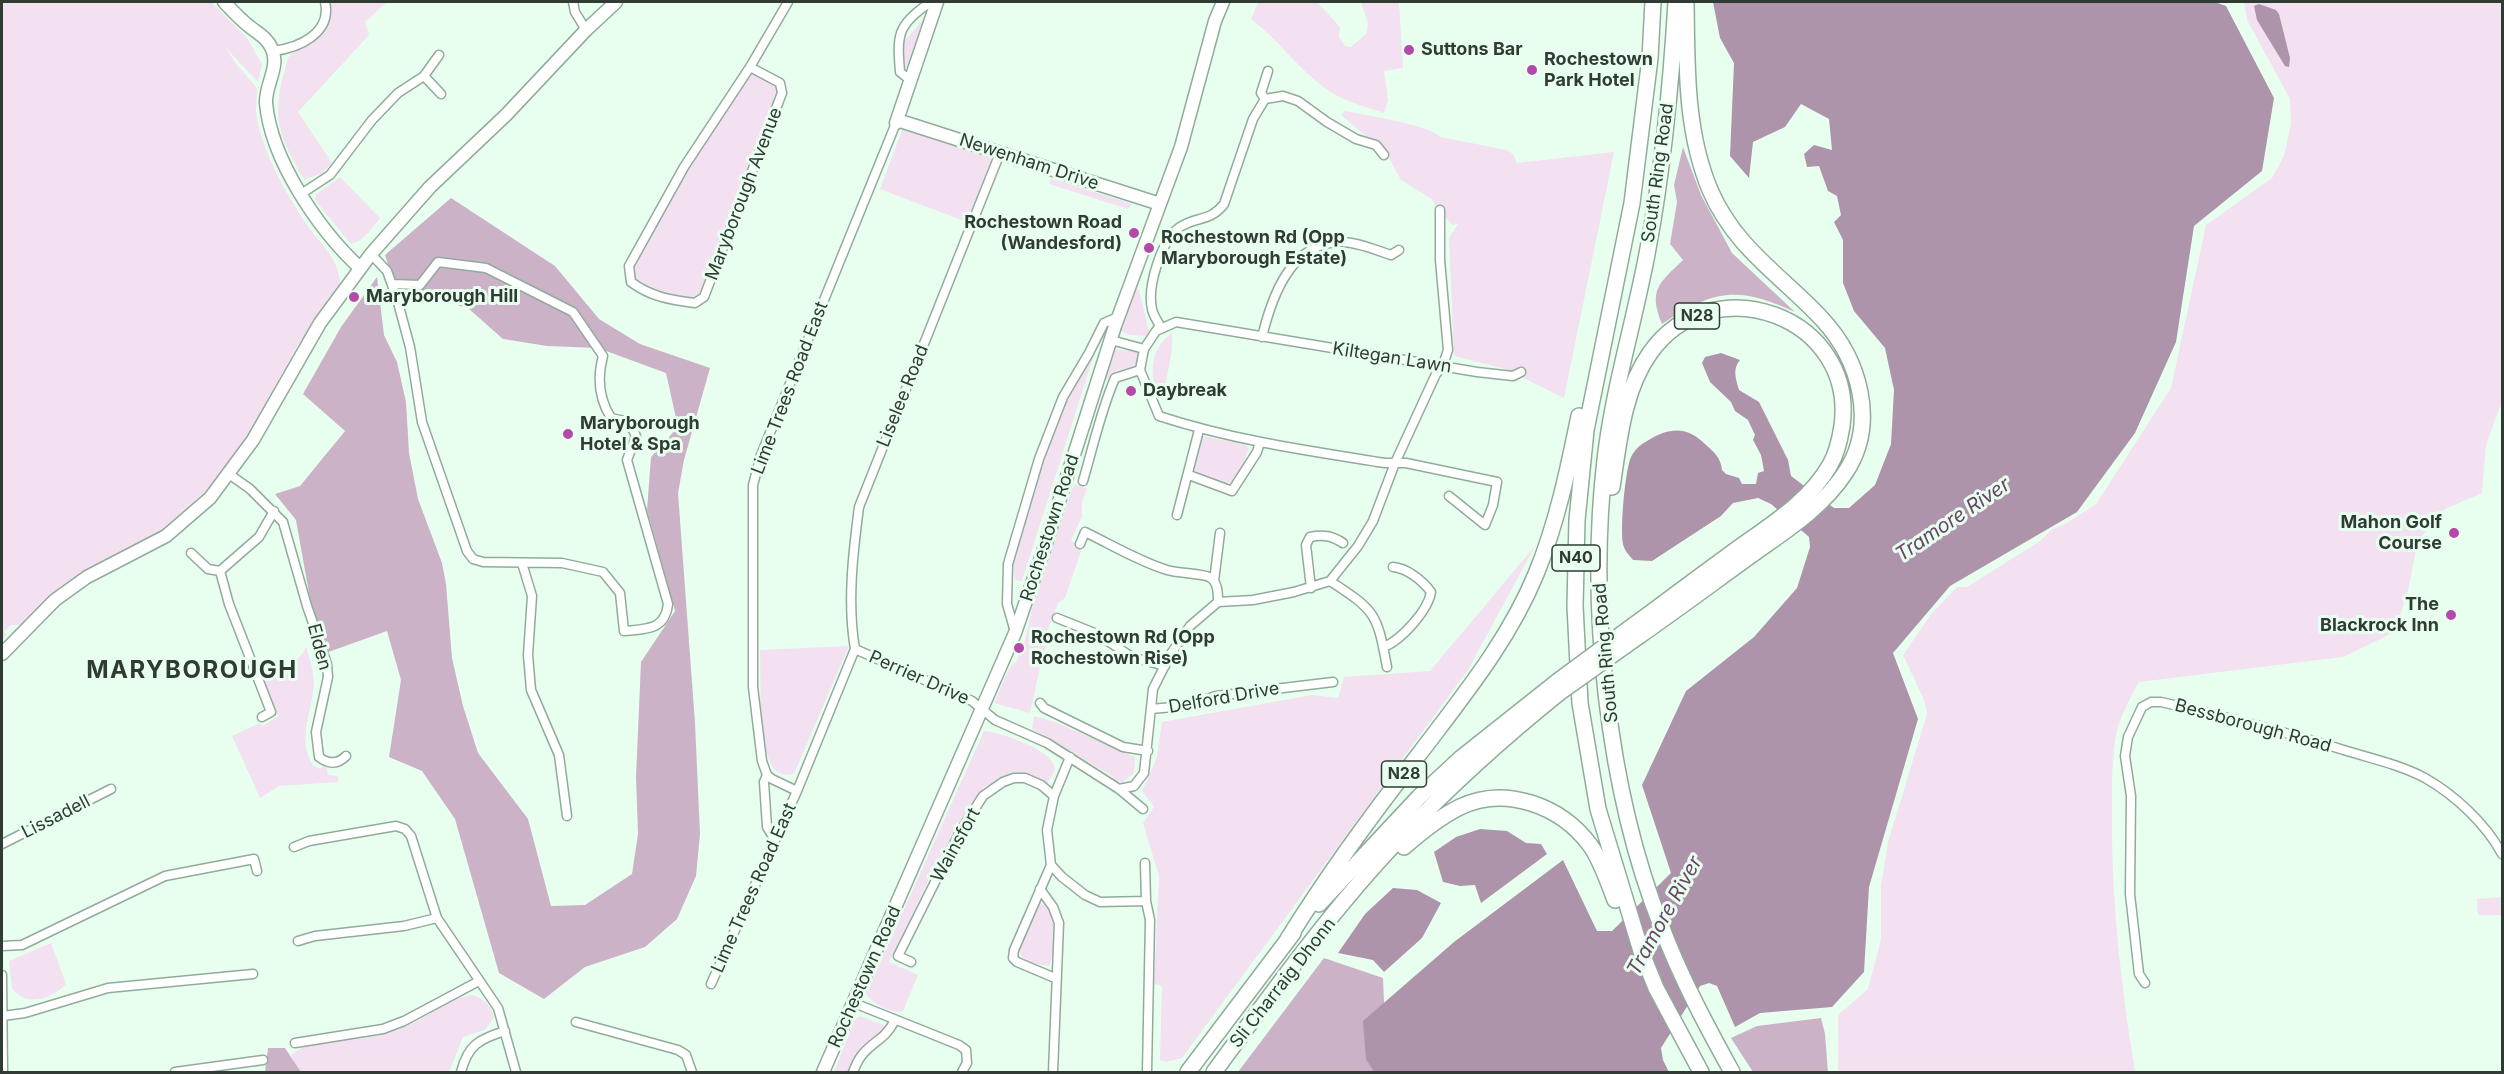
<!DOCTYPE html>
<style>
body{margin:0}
#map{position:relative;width:2504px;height:1074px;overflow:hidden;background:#e8fff0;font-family:Inter,sans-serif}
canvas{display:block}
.frame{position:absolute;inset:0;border:3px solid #303b34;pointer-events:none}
</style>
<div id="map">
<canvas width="2504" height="1074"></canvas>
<div class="frame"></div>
</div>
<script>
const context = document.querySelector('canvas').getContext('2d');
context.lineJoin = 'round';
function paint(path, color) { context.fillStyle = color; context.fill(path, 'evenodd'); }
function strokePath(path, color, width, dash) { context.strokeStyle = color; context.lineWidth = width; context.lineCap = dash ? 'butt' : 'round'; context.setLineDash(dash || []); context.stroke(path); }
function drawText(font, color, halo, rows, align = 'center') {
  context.font = font + ' Inter,sans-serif'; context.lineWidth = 6; context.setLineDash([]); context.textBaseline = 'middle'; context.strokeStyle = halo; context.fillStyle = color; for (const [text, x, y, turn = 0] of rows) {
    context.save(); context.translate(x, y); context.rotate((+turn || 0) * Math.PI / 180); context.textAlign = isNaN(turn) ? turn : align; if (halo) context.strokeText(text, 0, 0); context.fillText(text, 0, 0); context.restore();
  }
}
const green = new Path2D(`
 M2 2H211L247 38 262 64 258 82 225 47 236 64 257 88C257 95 256 104 256 111 259 145 286 194 305 222 318 242 341 259 340 286L296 348 247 438 213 485 160 531 59 588 20 625H11L4 631 6 634 2 643Z
 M330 2H387L365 22 369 35 298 112 332 163 322 173 305 180C299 173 296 165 291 156 276 126 275 110 283 77 285 70 286 61 290 55 296 49 307 47 314 42 326 32 333 16 330 2Z
 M1265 2H1317L1340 27 1339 37 1345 46 1351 47 1367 33 1368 23 1361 2H1399L1403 68 1384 71 1388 100 1384 113C1364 106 1342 101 1325 88 1297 68 1278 39 1251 19L1258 3Z
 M2244 2H2502V401L2486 445 2482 493 2445 509 2418 541 2408 590 2395 632 2343 657 2139 682C2129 701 2118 719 2115 741 2111 769 2112 799 2112 827 2112 910 2122 991 2135 1072H1838V1015L1868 989 1881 939V886L1888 842 1927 714 1924 700 1903 655 1932 613 1957 587H1967L2040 541 2051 530 2067 523 2096 504 2171 388 2206 225 2272 178 2284 156 2291 124 2290 99 2247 20Z
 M925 17H927L910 68 904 67 902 44Z
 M750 67 780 83 782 93 704 297 695 303 635 286 631 262 703 140 727 109Z
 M1345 111C1363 115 1432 125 1440 137L1507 150 1513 154 1517 163 1614 152 1564 398 1505 369 1454 356 1449 238 1458 224 1452 225 1444 216 1443 209 1436 207 1432 199 1401 180 1386 153 1341 115Z
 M903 128 992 157 967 222 880 189Z
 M340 177 380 218C372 228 365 240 351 244L315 200 316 194Z
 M1051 178 1132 204 1128 209 1049 184Z
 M1139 289 1149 332 1145 336 1129 335 1121 331 1135 290Z
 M1172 333C1174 354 1166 376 1163 397L1160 398C1148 376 1150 348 1172 333Z
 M1099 339 1022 581 1015 580 1013 560 1042 458 1065 398Z
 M1116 349 1138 352 1140 358 1134 366 1115 371 1102 384Z
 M1203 436 1243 444 1249 448 1243 465 1233 481 1223 484 1193 470Z
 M1074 484 1087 489 1082 502V516L1071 541 1080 546 1081 551 1065 598 1058 603 1048 630 1050 639 1043 654 1030 713 994 703 1009 669 1017 660 1023 648 1037 589Z
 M1535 546 1468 670 1182 1058 1166 1062 1160 1060 1162 986 1154 984 1159 876 1143 823 1154 807 1142 791 1156 760 1162 722 1312 695 1338 698 1344 677 1430 671Z
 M306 646C309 657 314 671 314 683 313 711 296 739 313 765L320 769 323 766 327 768 328 775 338 776V782L279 786 260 798 232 736 260 723 263 726 278 716 261 681 260 672C275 669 301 664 306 646Z
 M849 646 794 774C785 776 775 774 771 764 758 738 761 680 760 650Z
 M1034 716 1055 722 1135 757 1134 773 1123 782 1115 780 1112 776 1032 729Z
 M984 731C1000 732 1057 751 1055 770L1047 784 1030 774 1019 773 1003 782 984 787 958 825 934 869 889 962 918 975 903 1011C893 1015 872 1003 866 994Z
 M2502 897V915H2478L2477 899Z
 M1041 903 1046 904C1056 926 1059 943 1049 966L1031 963 1022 957 1019 949 1035 909Z
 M51 943 66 984C52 999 25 1008 12 988L9 961Z
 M473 995C485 1000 490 1004 494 1017L485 1030 463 1037 449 1072H299L291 1055C313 1036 349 1043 376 1036 390 1032 407 1027 419 1020 437 1011 452 997 473 995Z
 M860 1016 884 1025V1033L863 1047 848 1072H834L855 1019Z`);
const forest = new Path2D(`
 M1683 147 1701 195 1732 253 1795 312C1738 286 1715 289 1662 324 1648 290 1659 283 1683 260L1670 244 1677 202 1674 185Z
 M451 198 555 266 599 319 640 344 710 368 684 460 678 493 695 723 700 834 696 876 677 919 645 947 585 967 544 999 499 973 455 819 422 771 389 757 401 680 387 631 320 655 296 520 275 494 300 486 345 431 303 394 341 327 377 277 384 335 397 362 406 402 409 453 418 499 442 563 446 584 452 658 463 706 478 753 528 819 551 906 585 905 632 874 638 834 636 777 641 662 675 611 647 510 651 457 678 427 666 373 598 348 547 346 503 339 469 309 434 297 397 293 385 255Z
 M1324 958 1383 978 1387 1072H1238Z
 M1821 1018 1825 1034 1828 1072H1753L1731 1038 1757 1026Z
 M268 1048H285L301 1072H265Z`);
const water = new Path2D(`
 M1713 2H2215L2226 6 2274 98 2262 171 2194 226 2176 342 2135 433 2077 512 1950 586 1893 653 1918 719 1869 887 1864 972 1832 1007 1760 1013 1735 1027 1717 986 1709 983 1700 986 1661 1048 1663 1060 1669 1072H1374L1366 1059 1363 1021 1454 942 1563 860 1597 931H1612L1671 873 1642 785 1686 691 1754 637 1797 588 1810 547 1809 537 1771 504 1758 498 1733 503 1721 516 1652 561 1633 560C1629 555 1624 550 1623 544 1620 528 1625 471 1631 457 1635 449 1640 445 1647 441 1668 428 1686 425 1705 444 1714 452 1721 458 1722 470L1726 474 1739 478 1742 484H1756L1758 473 1764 471 1761 455 1753 440 1755 435 1748 420 1735 411 1731 402 1710 382 1702 363 1705 357 1721 353 1740 360C1732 369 1736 379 1739 390L1759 402 1788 460 1791 476 1834 508H1849L1875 485 1891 444 1894 390 1885 348 1854 311 1843 283V240L1834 222 1841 215 1837 196 1828 191 1819 166 1807 167 1804 154 1814 145 1832 150 1829 119 1801 104 1785 127 1753 142 1749 178 1730 156 1734 63 1720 38Z
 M2259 4 2276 10 2279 14 2290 58 2289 67 2285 66 2257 20 2254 6Z
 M1480 829 1507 831 1526 843 1541 844 1547 854 1481 903 1475 885 1460 886 1443 882 1434 852 1456 837Z
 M1393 888 1417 890 1441 903 1422 938 1384 972 1373 960 1338 953 1365 914Z`);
const street = new Path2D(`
 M573 2 575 12 586 30
 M273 51C299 48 332 33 325 2
 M750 67 780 83 782 93 704 297 695 303C671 300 651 297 631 282L629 266 684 167 750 67 788 2
 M424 76 441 94
 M910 80 900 72C897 36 897 25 928 4L935 6
 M1265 99 1261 93 1268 71
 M301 194 330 175 372 120 398 93 424 76 439 55
 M371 254 387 271 397 299 410 347 422 422 467 551 473 559 483 562 562 563 603 572 620 593 624 631C645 629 665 631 668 604L627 460 636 436 629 422 611 418C599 399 597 378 603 356L573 312 486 268 438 262 420 285 392 284
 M1156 331 1160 326C1157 320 1153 315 1152 309 1147 287 1161 240 1180 227 1197 216 1210 222 1224 204L1253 119 1265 99 1283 96 1298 101 1327 122 1356 139 1376 145 1384 155
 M1262 337C1272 296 1291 242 1341 242 1358 242 1375 250 1391 255L1399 250
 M1111 340 1144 349
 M229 474 250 489 283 522 307 606 327 664 328 677 316 732 319 757C329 765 338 764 346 756
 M1189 475 1232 491 1257 452 1260 442
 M1083 481C1093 447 1101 410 1115 378L1140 370
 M1449 496 1485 525 1493 505 1497 482 1406 463H1385C1309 451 1232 440 1159 416L1140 370 1144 349 1156 331 1176 322 1477 372 1513 376 1521 372
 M1177 515 1199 430
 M1080 544 1085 532C1112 545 1138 561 1167 570 1177 573 1203 574 1209 577 1218 581 1218 593 1218 602L1190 626 1170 655 1153 689 1144 773 1134 786 1119 789
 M191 553 208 569 220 571
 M522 563 532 596 528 655 531 690 559 755 567 816
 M1214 581 1220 533
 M1330 581C1376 611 1377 613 1387 667
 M1311 588 1306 545 1310 537C1324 534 1332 536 1343 543
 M1218 602 1253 600 1294 592 1330 581 1358 546 1373 521 1395 463 1436 374 1443 365 1448 350 1440 260V210
 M1057 618 1097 634 1132 657 1165 666
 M1015 632 1007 604 1008 564 1039 459 1063 397 1089 353 1104 323 1118 317
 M1384 647C1401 640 1428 611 1431 592 1423 581 1407 568 1393 567
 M855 649C847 603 853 553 859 507L1000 153
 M855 649 972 701 995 720 1047 743 1119 789 1143 809
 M1040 703 1044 708 1123 747 1148 751
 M1151 709 1184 706 1216 696 1333 682
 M262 717 271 712 229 604 220 571 259 537 274 511
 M767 775 764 782 767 827 775 840
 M797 791 772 779 767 775 762 761 753 687V485L761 455 896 123
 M1054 796 1047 830 1051 865 1062 877 1085 895 1100 902 1146 901
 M2 844 111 789
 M294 847 309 841 396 826 405 829 411 836 437 918 498 1008 516 1072
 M1145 863 1146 901 1150 920 1147 1072
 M1051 865 1014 950 1013 958 1017 962 1055 978
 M1040 889 1053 907 1059 923 1053 1072
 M298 941 315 936 404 926 437 918
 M2 946 22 945 165 876 254 859 257 871
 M911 962 898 956 960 832 983 796 1003 782 1014 778H1025L1041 785 1054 796 1070 757
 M2 975 3 1072
 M2145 983 2139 974 2130 894 2131 796 2125 756 2128 737 2142 707 2151 702H2161C2223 716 2286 732 2347 751 2373 759 2401 765 2425 778 2455 795 2486 824 2502 854
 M711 984 797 791 855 649
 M854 1003 959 1045 966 1050 967 1063 962 1072
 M3 1016 25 1013 108 988 253 974
 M576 1022 678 1050 686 1055 692 1072
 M295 1043 383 1029 404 1021 479 981
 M175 1072 263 1060
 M461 1072C468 1045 479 1039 505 1031
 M853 1072C855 1067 858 1060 862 1055 874 1040 885 1040 895 1020`);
const secondary = new Path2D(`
 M224 2C230 8 236 15 243 21 253 31 266 35 272 49 280 67 265 85 266 103 271 160 319 230 360 268
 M897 120 1160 204
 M896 123 937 2
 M2 654 55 600 87 577 166 536 210 498 253 440 320 323 371 254 430 187 506 115 586 30 616 2
 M823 1072 1015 633 1044 549 1115 326 1181 147 1215 21 1223 2`);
const highway = new Path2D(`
 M1653 2 1650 58 1632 203 1586 430 1577 520 1575 606 1580 703 1598 809 1641 951 1656 988 1701 1072
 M1676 2C1671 87 1663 170 1647 254 1634 323 1613 390 1605 460 1588 607 1607 790 1662 928 1681 978 1706 1025 1732 1072
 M1612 487C1619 442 1623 391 1650 353 1713 264 1857 317 1842 426 1840 439 1837 453 1830 465 1808 504 1764 529 1729 555 1697 578 1666 602 1634 625
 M1639 636C1675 611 1710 585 1746 559 1780 534 1821 510 1845 473 1878 424 1860 360 1822 319 1781 275 1735 248 1710 190 1685 130 1687 65 1686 2
 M1404 847C1421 832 1438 818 1460 807 1506 785 1561 806 1590 845 1601 860 1608 882 1615 900
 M1319 904 1419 797 1461 758 1558 681
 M1288 939C1328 874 1373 813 1420 753 1463 696 1509 640 1536 574 1557 523 1568 470 1579 416
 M1188 1072 1293 933
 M1214 1072C1273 992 1332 909 1401 837 1451 785 1503 738 1559 693`);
const highwayBridge = new Path2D(`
 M1558 681 1634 625
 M1559 693 1639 636`);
const markers = [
 [1409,50,6,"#b349ab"],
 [1532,70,6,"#b349ab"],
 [1134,233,6,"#b349ab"],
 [1149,248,6,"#b349ab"],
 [354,297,6,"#b349ab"],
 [1131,391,6,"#b349ab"],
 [568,434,6,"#b349ab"],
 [2454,533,6,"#b349ab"],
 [2451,615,6,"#b349ab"],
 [1019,648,6,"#b349ab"]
];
const shields = [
 [1697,316,45],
 [1576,558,48],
 [1404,774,45]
];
const shieldNames = [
 ["N28",1697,316],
 ["N40",1576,558],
 ["N28",1404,774]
];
const poiNames = [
 ["Suttons Bar",1421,50],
 ["Rochestown",1544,60],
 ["Park Hotel",1544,81],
 ["Rochestown Road",1122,223,"right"],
 ["(Wandesford)",1122,244,"right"],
 ["Rochestown Rd (Opp",1161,238],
 ["Maryborough Estate)",1161,259],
 ["Maryborough Hill",366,297],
 ["Daybreak",1143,391],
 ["Maryborough",580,424],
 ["Hotel & Spa",580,445],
 ["Mahon Golf",2442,523,"right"],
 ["Course",2442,544,"right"],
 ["The",2439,605,"right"],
 ["Blackrock Inn",2439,626,"right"],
 ["Rochestown Rd (Opp",1031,638],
 ["Rochestown Rise)",1031,659]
];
const streetNames = [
 ["Newenham Drive",1029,162,18],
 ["South Ring Road",1658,173,-82],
 ["Maryborough Avenue",744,194,-69],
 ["Kiltegan Lawn",1392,358,9],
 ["Lime Trees Road East",790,388,-69],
 ["Liselee Road",903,396,-68],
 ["Rochestown Road",1050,528,-72],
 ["Elden",319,647,75],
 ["South Ring Road",1606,653,-95],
 ["Perrier Drive",919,678,24],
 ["Delford Drive",1224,698,-10],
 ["Bessborough Road",2253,726,15],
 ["Lissadell",56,817,-27],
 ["Wainsfort",956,845,-61],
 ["Lime Trees Road East",754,888,-66],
 ["Rochestown Road",865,977,-66],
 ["Sli Charraig Dhonn",1283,983,-52]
];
const waterNames = [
 ["Tramore River",1953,520,-34],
 ["Tramore River",1665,916,-61]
];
const districtNames = [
 ["MARYBOROUGH",192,671]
];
paint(green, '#f3e0f0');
paint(forest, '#cbb2c7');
paint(water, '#ad94aa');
strokePath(street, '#91ab9a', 11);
strokePath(secondary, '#91ab9a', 15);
strokePath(highway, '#91ab9a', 18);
strokePath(street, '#fff', 8);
strokePath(secondary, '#fff', 12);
strokePath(highway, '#fff', 15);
strokePath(highwayBridge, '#91ab9a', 18, []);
strokePath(highwayBridge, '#fff', 15);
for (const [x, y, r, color] of markers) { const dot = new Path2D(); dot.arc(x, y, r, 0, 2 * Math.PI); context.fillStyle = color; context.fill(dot); strokePath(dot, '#e8fff0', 2); }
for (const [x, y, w] of shields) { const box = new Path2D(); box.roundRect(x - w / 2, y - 13, w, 26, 4.5); context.fillStyle = '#e8fff0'; context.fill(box); strokePath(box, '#303b34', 1.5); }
drawText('bold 16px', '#303b34', null, shieldNames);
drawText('bold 18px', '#303b34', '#e8fff0', poiNames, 'left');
drawText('18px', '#303b34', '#e8fff0', streetNames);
drawText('italic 20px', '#6b4566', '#e8fff0', waterNames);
context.letterSpacing = '1.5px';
drawText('bold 24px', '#303b34', '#e8fff0', districtNames);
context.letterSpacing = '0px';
</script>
